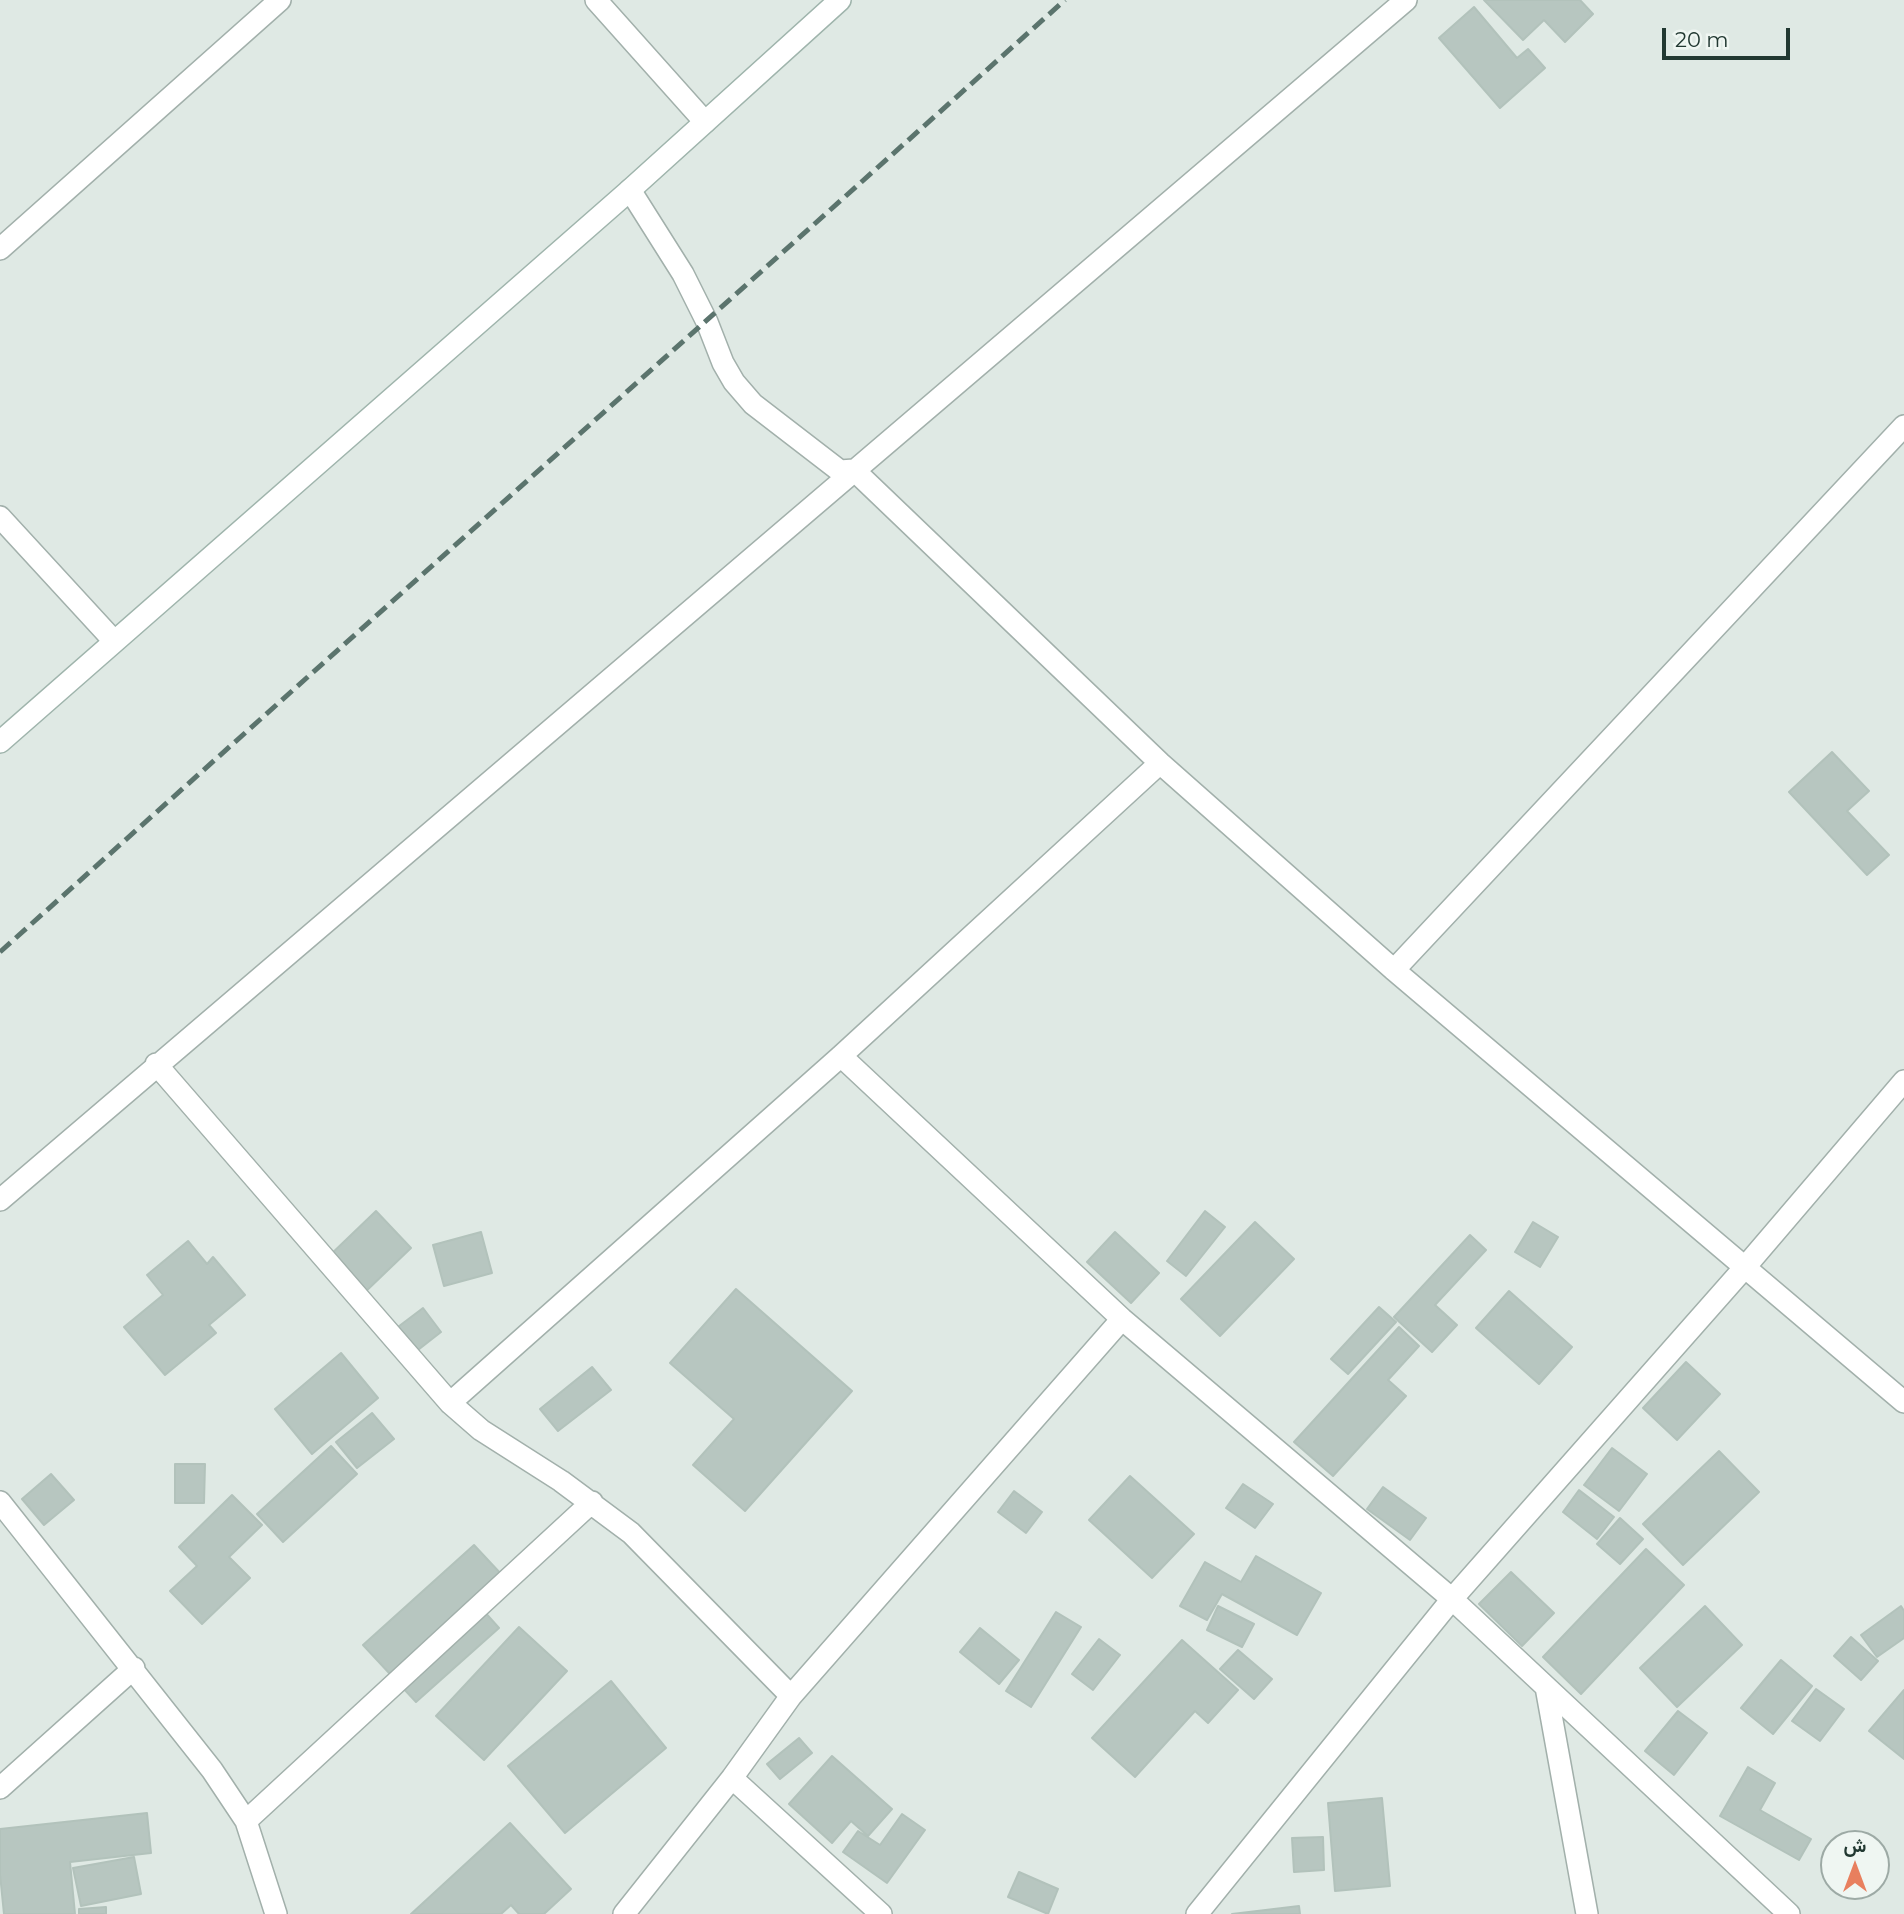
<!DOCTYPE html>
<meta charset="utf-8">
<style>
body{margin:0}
#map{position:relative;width:1904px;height:1914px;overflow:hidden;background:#dfe9e4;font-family:Montserrat,Vazirmatn,sans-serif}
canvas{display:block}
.north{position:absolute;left:1820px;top:1830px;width:70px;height:70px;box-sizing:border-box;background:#eff6f2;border:2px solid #9daaa5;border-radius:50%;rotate:0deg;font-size:19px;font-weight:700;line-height:28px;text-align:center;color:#213831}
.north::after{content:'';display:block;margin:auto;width:24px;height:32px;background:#e87f5e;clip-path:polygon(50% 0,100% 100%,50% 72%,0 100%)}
.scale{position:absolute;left:1662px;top:28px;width:128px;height:32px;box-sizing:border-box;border:4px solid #213831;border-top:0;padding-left:9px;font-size:21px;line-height:24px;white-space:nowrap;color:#213831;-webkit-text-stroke:5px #eff6f2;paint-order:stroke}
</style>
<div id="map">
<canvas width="1904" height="1914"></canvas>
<div class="north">ش</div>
<div class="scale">20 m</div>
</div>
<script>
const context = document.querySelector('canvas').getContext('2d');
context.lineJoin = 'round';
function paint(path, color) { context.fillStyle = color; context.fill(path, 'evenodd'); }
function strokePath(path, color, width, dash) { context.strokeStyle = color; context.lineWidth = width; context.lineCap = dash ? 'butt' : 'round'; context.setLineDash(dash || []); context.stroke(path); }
const building = new Path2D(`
 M1484 0H1580L1593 14 1565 42 1544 20 1523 40Z
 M1474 7 1517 58 1528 49 1545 68 1500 108 1439 38Z
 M1832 752 1869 791 1847 811 1889 855 1867 875 1789 792Z
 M376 1211 411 1248 362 1295 326 1259Z
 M1205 1211 1225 1227 1186 1276 1167 1261Z
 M1255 1222 1294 1259 1220 1336 1181 1299Z
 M1533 1222 1558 1237 1540 1267 1515 1252Z
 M481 1232 492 1273 444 1286 433 1245Z
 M1115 1232 1159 1273 1131 1303 1087 1262Z
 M1470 1235 1486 1250 1435 1305 1457 1325 1432 1352 1394 1317Z
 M188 1241 207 1264 213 1257 245 1295 209 1325 216 1333 165 1375 124 1327 163 1295 147 1275Z
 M736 1289 852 1391 745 1511 693 1465 734 1419 670 1363Z
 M1509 1291 1572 1347 1539 1384 1476 1328Z
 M1379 1307 1396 1322 1348 1374 1331 1359Z
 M423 1308 441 1332 409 1357 390 1333Z
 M1399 1327 1419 1346 1388 1380 1406 1396 1333 1476 1294 1442Z
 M341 1353 378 1398 312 1454 275 1409Z
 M1686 1362 1720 1394 1677 1440 1643 1408Z
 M592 1367 611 1390 558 1431 540 1409Z
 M372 1413 394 1439 357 1468 336 1442Z
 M331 1446 357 1474 283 1542 257 1514Z
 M1612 1448 1647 1474 1619 1511 1584 1485Z
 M1719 1451 1759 1492 1683 1565 1643 1524Z
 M175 1464H205L204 1503H175Z
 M51 1474 74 1500 44 1525 22 1499Z
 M1130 1476 1194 1534 1152 1578 1089 1520Z
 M1243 1484 1273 1504 1255 1528 1226 1508Z
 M1383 1487 1426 1518 1410 1540 1367 1509Z
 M1579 1490 1614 1517 1597 1539 1563 1512Z
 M1014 1491 1042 1512 1026 1533 998 1512Z
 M232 1495 262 1525 229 1557 250 1578 202 1624 170 1591 197 1566 179 1547Z
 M1620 1518 1643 1539 1620 1564 1597 1544Z
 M474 1545 502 1575 474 1600 499 1628 416 1702 363 1645Z
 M1646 1549 1684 1585 1581 1694 1543 1657Z
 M1256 1556 1321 1593 1297 1635 1222 1594 1207 1620 1180 1606 1205 1562 1241 1582Z
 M1511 1572 1554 1613 1522 1646 1479 1604Z
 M1218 1606 1254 1624 1242 1647 1207 1630Z
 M1705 1606 1742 1645 1677 1707 1640 1668Z
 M1901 1606 1904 1611V1638L1877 1657 1861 1635Z
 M1056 1612 1081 1627 1031 1707 1006 1691Z
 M519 1627 567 1671 484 1760 436 1716Z
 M980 1628 1019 1660 999 1684 960 1652Z
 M1851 1637 1878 1661 1861 1680 1834 1656Z
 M1099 1639 1120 1655 1093 1690 1072 1674Z
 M1182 1640 1238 1690 1208 1723 1195 1711 1135 1777 1092 1738Z
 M1238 1650 1272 1679 1254 1699 1220 1669Z
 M1781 1660 1812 1686 1773 1734 1741 1708Z
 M611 1681 666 1748 565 1833 508 1766Z
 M1816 1689 1844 1709 1820 1741 1792 1721Z
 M1904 1690V1759L1869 1731Z
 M1678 1711 1707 1733 1674 1775 1645 1751Z
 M799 1738 812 1753 780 1779 767 1764Z
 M832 1756 892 1809 868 1836 851 1821 832 1843 789 1804Z
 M1748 1767 1775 1783 1760 1810 1811 1839 1799 1860 1720 1816Z
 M1382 1798 1390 1886 1335 1891 1328 1803Z
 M147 1813 151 1853 70 1862 75 1914H4L0 1874V1829Z
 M902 1814 925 1830 887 1883 843 1852 858 1831 880 1845Z
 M510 1823 571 1889 544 1914H519L511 1905 501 1914H411Z
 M1323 1837 1324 1870 1294 1872 1292 1838Z
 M134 1857 141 1894 81 1906 73 1868Z
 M1019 1872 1058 1889 1048 1914 1008 1897Z
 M1299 1906 1300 1914H1232Z
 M106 1907V1914H79V1909Z`);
const minor = new Path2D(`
 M596 0 705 122
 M630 190 683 274 707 322 723 363 734 382 753 404 840 471 854 470 1160 763 1394 970 1904 1402
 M0 249 280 0
 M0 517 114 641
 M1394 970 1904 426
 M841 1056 1122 1319 1452 1599 1789 1914
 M156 1064 450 1403 481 1430 561 1481 631 1533 791 1696
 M0 1200 1406 0
 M450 1403 841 1056 1160 763
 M0 1502 212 1770 246 1821 276 1914
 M1546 1687 1587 1914
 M732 1778 881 1914
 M0 1788 134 1668
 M246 1821 592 1502
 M624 1914 732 1778 791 1696 1122 1319
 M1197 1914 1452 1599 1746 1266 1904 1081`);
const secondary = new Path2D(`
 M0 742 630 190 840 0`);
const rail = new Path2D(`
 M0 952 1065 0`);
paint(building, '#b7c6c0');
strokePath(building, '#b2c2bb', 2);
strokePath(minor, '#a2b0ab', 24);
strokePath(secondary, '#9fb4ac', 24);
strokePath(minor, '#fff', 21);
strokePath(secondary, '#fff', 21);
strokePath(rail, '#5b746d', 5, [14, 7]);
</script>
